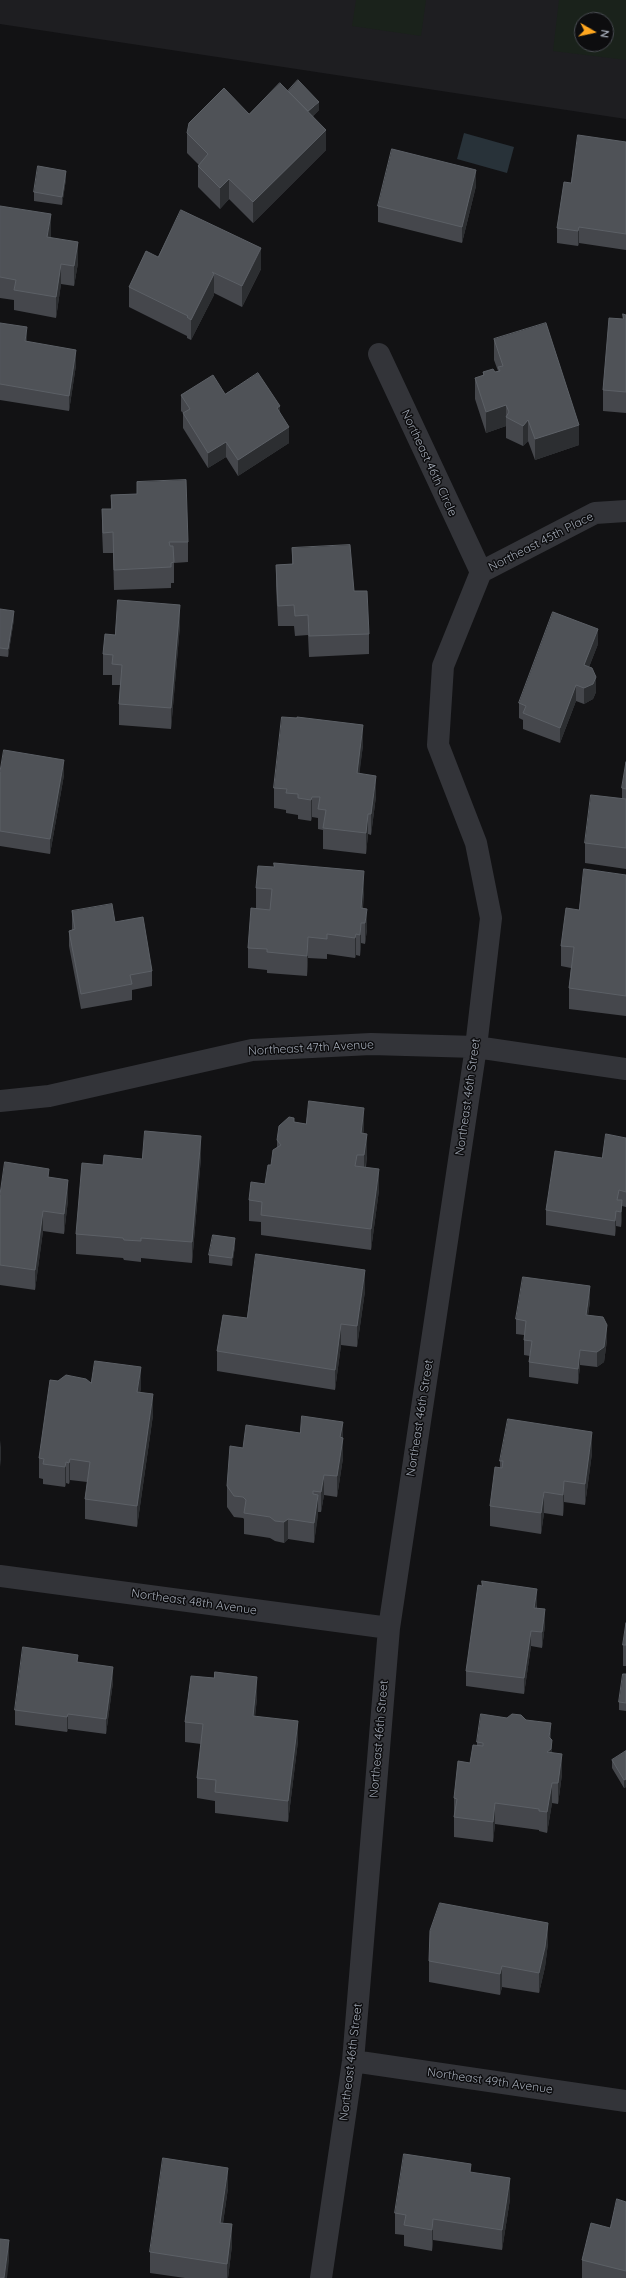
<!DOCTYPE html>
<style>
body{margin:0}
#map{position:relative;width:626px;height:2278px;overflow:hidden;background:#121214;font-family:Quicksand,sans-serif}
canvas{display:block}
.north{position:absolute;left:574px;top:12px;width:40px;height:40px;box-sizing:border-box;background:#0d0d0f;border:1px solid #494c52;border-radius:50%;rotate:99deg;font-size:11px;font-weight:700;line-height:16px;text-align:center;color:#a3aab6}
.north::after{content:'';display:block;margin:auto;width:14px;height:18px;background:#ffa71f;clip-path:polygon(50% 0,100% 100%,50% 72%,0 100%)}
</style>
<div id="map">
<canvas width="626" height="2278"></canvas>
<div class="north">N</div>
</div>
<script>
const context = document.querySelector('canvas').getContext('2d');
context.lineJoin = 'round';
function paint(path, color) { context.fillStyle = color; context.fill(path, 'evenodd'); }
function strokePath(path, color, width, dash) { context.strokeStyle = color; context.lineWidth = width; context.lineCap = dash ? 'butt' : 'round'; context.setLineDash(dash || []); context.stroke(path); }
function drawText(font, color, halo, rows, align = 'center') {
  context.font = font + ' Quicksand,sans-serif'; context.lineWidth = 3; context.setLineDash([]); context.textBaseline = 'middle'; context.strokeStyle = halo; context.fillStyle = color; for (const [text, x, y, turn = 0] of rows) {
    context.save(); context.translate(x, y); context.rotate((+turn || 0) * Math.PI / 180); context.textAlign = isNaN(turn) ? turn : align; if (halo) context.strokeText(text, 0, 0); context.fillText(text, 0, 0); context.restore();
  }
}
const built = new Path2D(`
 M0 0H626V119L0 24ZM582 20H606V44H582Z`);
const green = new Path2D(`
 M356 0H426L421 36 352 26Z
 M559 0H626V60L553 51ZM582 20H606V44H582Z`);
const water = new Path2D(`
 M464 133 514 147 507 173 457 159Z`);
const minor = new Path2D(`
 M379 354 481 572
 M481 572 595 513 626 511
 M0 1101 49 1096 252 1050 371 1044 476 1047 626 1069
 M0 1576 389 1628
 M353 2061 626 2101
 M321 2278 353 2061 389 1628 476 1047 491 918 476 843 438 745 443 666 481 572`);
const wall = new Path2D(`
 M288 91 319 110 313 116 326 150 253 223 229 199 220 209 198 187V166L199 165 187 153V133L249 114Z
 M626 142V250L579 243 578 246 557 243V228Z
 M66 179 62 205 34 201V192Z
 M476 186 462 243 378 222V206Z
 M0 206 51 235 50 238 78 263 74 286 61 284 56 318 14 310V300L0 298Z
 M158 257 261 269 242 307 214 293V295L191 340 187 338V336L129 307V287Z
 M626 315V413L603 411V390L623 319Z
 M0 323 27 342 76 365 69 411 0 400Z
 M494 339 579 445 535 460 528 441 523 446 506 438V426L486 433 475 399V378L483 376V372H495L498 371 494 360Z
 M225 394 280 413 289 443 238 476 226 457 208 468 183 428V413L181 411V395Z
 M137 482 188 542V562L174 563V583H171V588L114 590 113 553H103L102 530V509H111V495L137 494Z
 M292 548 354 591 369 634V654L309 657 308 635 295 636 294 626H278L276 586V565L292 564Z
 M0 609 14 619 8 657 0 656Z
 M180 625 171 729 119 725V704L120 685H112V675H103V654L115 635Z
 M598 644 589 667 596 692 593 699 584 704 576 701 560 743 523 729V720L519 718V703Z
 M363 745 359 774 376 796 371 835 368 834 366 854 323 849V830L318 829V818L312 817 311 821 298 819V815L286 813V810L274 808V788Z
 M626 762V869L585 863V843L622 799V788Z
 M0 772 64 775 50 854 0 846Z
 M626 875V1016L569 1009V988L571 968 561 966V946L579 910Z
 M256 888 364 891 363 908 367 929 365 944 361 943 360 956 356 955 355 958 327 954V959L308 958 307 976 267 973V970L248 968V948L256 908Z
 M72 911 115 922 152 971V986L132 990V1000L81 1009 69 946V931L72 930Z
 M294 1122 306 1124 364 1129 363 1133 367 1155 366 1167 379 1190 371 1250 261 1235V1222L249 1221V1200L265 1184 277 1147V1140Z
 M626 1138V1207L622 1206V1216L621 1227 616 1226 615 1236 546 1225V1210L602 1158Z
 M201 1157 192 1263 141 1258V1262L124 1260 123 1258 76 1254V1234L103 1165 142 1159Z
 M49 1177 68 1200 64 1234 43 1231 35 1290 0 1285V1195Z
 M235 1246 232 1266 209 1263V1255Z
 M365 1291 357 1347 341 1345 335 1390 217 1371V1351L247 1318Z
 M590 1301 588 1315 607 1340 604 1362 597 1367 580 1365 578 1384 529 1377V1362L530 1356 524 1355V1335L516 1334V1319Z
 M58 1381 91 1383 141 1388 140 1392 153 1415 137 1527 85 1519V1499L87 1482 70 1480 69 1484 66 1483 65 1487 43 1484V1479L39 1478V1458Z
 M343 1422V1458L337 1497 324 1495 321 1512H318L314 1543 288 1539 284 1543 275 1541 270 1538 244 1534V1519L243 1518 234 1517 227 1507V1486L243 1448Z
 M592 1453 585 1505 564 1502 563 1516 544 1513 541 1534 490 1526V1506L500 1468V1461Z
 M537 1604V1608L545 1625 542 1648 531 1646 524 1694 466 1686V1671Z
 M626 1623V1666H623V1645Z
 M78 1662 113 1682 106 1734 68 1729 67 1732 15 1725V1710Z
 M626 1674V1711L619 1710V1702Z
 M257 1698 255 1716 298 1741 288 1822 215 1813V1801L197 1798V1778L201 1744 185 1742V1722Z
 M551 1739 552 1752 562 1774 558 1804 552 1803 547 1833 539 1831V1830L495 1824 493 1842 454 1837V1798L470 1763 477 1745V1742Z
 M626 1751V1787L624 1788 612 1768V1760Z
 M548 1943 545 1967 539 1993 502 1987 500 1995 429 1982V1961Z
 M471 2172 510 2199 502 2250 433 2240 432 2251 404 2246V2235L395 2234V2213Z
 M228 2188 223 2223 232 2245 228 2278H185L150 2273V2252Z
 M626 2202V2278H582V2260L610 2228Z`);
const shadedWall = new Path2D(`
 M319 102V110L307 121V113Z
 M326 130V150L253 223V202Z
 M476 170V186L462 243V227Z
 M66 171V179L62 205V197Z
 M229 179V199L220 209V188Z
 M51 214V235L47 258V237Z
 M579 227V243L578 246V231Z
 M78 242V263L74 286V266Z
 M261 248V269L242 307V286Z
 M61 264V284L56 318V297Z
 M214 274V295L191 340V320Z
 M27 327V342L25 341Z
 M76 350V365L69 411V396Z
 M506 405V426L486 433V412Z
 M280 406V421L277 408Z
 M528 420V441L523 446V426Z
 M579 425V445L535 460V439Z
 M289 427V443L238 476V460Z
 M226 442V457L208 468V453Z
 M180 605V625L171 729V708Z
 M14 611V619L8 657V649Z
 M598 629V644L584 680V665Z
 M596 677V692L593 699 584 704V688Z
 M576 685V701L560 743V728Z
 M363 725V745L357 794V773Z
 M64 760V775L50 854V839Z
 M376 776V796L371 835V814Z
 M312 797V817L311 821V800Z
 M368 814V834L366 854V833Z
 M364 871V891L361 923V943L360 956V935L361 908Z
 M367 909V929L365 944V923Z
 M356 934V955L355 958V938Z
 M308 937V958L307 976V956Z
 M364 1108V1129L361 1154V1133Z
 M367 1134V1155L364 1176V1155Z
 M201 1136V1157L192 1263V1242Z
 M379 1169V1190L371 1250V1229Z
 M68 1180V1200L64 1234V1214Z
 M622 1200V1216L621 1227V1212Z
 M43 1211V1231L35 1290V1270Z
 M616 1211V1226L615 1236V1221Z
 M235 1238V1246L232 1266V1258Z
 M365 1270V1291L357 1347V1326Z
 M590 1286V1301L586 1330V1315Z
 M341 1324V1345L335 1390V1370Z
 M607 1325V1340L604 1362 597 1367V1352Z
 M580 1350V1365L578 1384V1369Z
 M141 1367V1388L137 1412V1392Z
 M153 1394V1415L137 1527V1506Z
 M343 1422V1458L337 1497V1476L340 1437Z
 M592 1432V1453L585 1505V1484Z
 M1 1440V1460L0 1467V1447Z
 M70 1459V1480L69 1484V1463Z
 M66 1462V1483L65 1487V1467Z
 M324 1475V1495L321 1512V1492Z
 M564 1481V1502L563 1516V1495Z
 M544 1492V1513L541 1534V1513Z
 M318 1495V1516L314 1543V1523Z
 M288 1519V1539L284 1543V1522Z
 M537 1589V1604L534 1623V1608Z
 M545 1609V1625L542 1648V1632Z
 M531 1631V1646L524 1694V1678Z
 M113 1667V1682L106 1734V1719Z
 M257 1677V1698L253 1736V1716Z
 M68 1714V1729L67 1732V1717Z
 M298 1721V1741L288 1822V1801Z
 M551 1723V1744L552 1740V1761L547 1752Z
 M562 1754V1774L558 1804V1783Z
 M626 1779V1787L624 1788V1780Z
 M552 1783V1803L547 1833V1812Z
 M495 1803V1824L493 1842V1822Z
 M548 1923V1943L545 1967 539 1993V1973Z
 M502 1966V1987L500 1995V1974Z
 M228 2168V2188L220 2243V2223Z
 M510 2178V2199L502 2250V2230Z
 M433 2219V2240L432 2251V2230Z
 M232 2224V2245L228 2278H227V2264Z
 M9 2240V2261L7 2278H4Z`);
const building = new Path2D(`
 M298 80 319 102 308 111 288 91Z
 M280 83 326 130 253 202 229 179 220 188 198 166 208 154 187 133 189 123 224 88 249 114Z
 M578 135 626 142V234L579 227 578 231 557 228 564 182 571 183Z
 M392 149 476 170 462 227 378 206Z
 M38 166 66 171 62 197 34 192Z
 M0 206 51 214 47 237 78 242 74 266 61 264 56 297 14 290 16 280 0 277Z
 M181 210 261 248 242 286 212 272 214 274 191 320 187 317 188 316 129 287 146 251 158 257Z
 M623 314 626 315V392L603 390 609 318 623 319Z
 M0 323 27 327 25 341 76 350 69 396 0 384Z
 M546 323 579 425 535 439 528 420 523 426 506 417 509 412 506 405 486 412 475 378 484 375 483 372 493 369 495 372 500 371 498 367 503 366 494 339Z
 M258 373 280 406 277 408 289 427 238 460 226 442 208 453 183 413 190 409 181 395 213 375 225 394Z
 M186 480 188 542H169L170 546H173L174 562 171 563V567L114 570 113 532 103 533 102 509H112L111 495 137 494V482Z
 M350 545 354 591H367L369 634 309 636 308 615 295 616 294 605 278 606 276 565 293 564 292 548Z
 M118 600 180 605 171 708 119 704 122 665 112 664 113 655 103 654 105 634 115 635Z
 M0 609 14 611 8 649 0 648Z
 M553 612 598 629 584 665 592 668 596 677 593 684 584 688 576 685 560 728 523 713 526 706 519 703Z
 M282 717 297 718V717L363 725 357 773 376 776 371 814H368L366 833 323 828 326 810 318 809 320 797H312L311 800 298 798V794L286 793 287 789 274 788Z
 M4 750 64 760 50 839 0 831V772Z
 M626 762V789L622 788Z
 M591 795 626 799V848L585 843Z
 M274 863 364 871 361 908 367 909 365 923H361L360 935 356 934 355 938 327 934V939L308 937 307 956 267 952V949L248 948 251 908 270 910 272 889 256 888 258 866 274 867Z
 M584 869 626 875V996L569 988 574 947 561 946 566 908 579 910Z
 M112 904 115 922 143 917 152 971 130 975 132 984 81 994 69 931 75 929 72 911Z
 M309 1101 364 1108 361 1133 367 1134 364 1155H357L355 1166 379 1169 371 1229 261 1215 262 1202 249 1200 251 1182 265 1184 268 1165H271L273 1150 281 1145 277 1140 279 1126 289 1117 294 1118V1122L306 1124Z
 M145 1131 201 1136 192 1242 141 1238V1241L124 1240 123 1238 76 1234 82 1163 103 1165 104 1155 142 1159Z
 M606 1134 626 1138V1192L619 1190 617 1200H622L621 1212 616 1211 615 1221 546 1210 555 1151 602 1158Z
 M5 1162 49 1169 48 1177 68 1180 64 1214 43 1211 35 1270 0 1265V1195Z
 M213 1235 235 1238 232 1258 209 1255Z
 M256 1254 365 1270 357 1326 341 1324 335 1370 217 1351 223 1315 247 1318Z
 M523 1277 590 1286 586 1315 603 1317 607 1325 604 1347 597 1352 580 1350 578 1369 529 1362 532 1341 524 1340 526 1321 516 1319Z
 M95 1361 141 1367 137 1392 153 1394 137 1506 85 1499 90 1462 70 1459 69 1463 66 1462 65 1467 43 1464 44 1459 39 1458 50 1380 58 1381 66 1375 86 1379 91 1383Z
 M302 1416 343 1422 340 1437 343 1438 337 1476 324 1475 321 1492 313 1491V1494L318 1495 314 1523 288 1519 284 1522 275 1521 270 1517 244 1513 246 1500 243 1497 234 1496 227 1486 230 1446 243 1448 246 1425 300 1433Z
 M508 1419 592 1432 585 1484 564 1481 563 1495 544 1492 541 1513 490 1506 495 1467 502 1468 503 1461H500Z
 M482 1581 537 1589 534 1608 545 1609 542 1632 531 1631 524 1678 466 1671 478 1585 482 1586Z
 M626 1623V1645H623Z
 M23 1647 78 1655 77 1662 113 1667 106 1719 68 1714 67 1717 15 1710Z
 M215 1672 257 1677 253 1716 298 1721 288 1801 215 1792 216 1780 197 1778 203 1724 185 1722 191 1676 214 1678Z
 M623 1674H626V1703L619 1702Z
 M481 1714 507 1718 512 1714 521 1715 526 1720 551 1723 549 1737 552 1740 551 1749 547 1752 562 1754 558 1783H552L547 1812 539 1811V1809L495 1803 493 1822 454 1817 457 1799 454 1798 458 1761 470 1763 473 1745 483 1746V1743L477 1742Z
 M626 1751V1779L624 1780 612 1760Z
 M440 1903 548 1923 545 1947 539 1973 502 1966 500 1974 429 1961 430 1931Z
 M404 2154 471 2164 470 2172 510 2178 502 2230 433 2219 432 2230 404 2225 406 2215 395 2213Z
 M163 2158 228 2168 220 2223 232 2224 227 2264 150 2252Z
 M617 2199 626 2202V2271L582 2260 591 2223 610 2228Z
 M0 2239 9 2240 4 2278H0Z`);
const streetNames = [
 ["Northeast 46th Circle",429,463,65],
 ["Northeast 45th Place",541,542,-27],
 ["Northeast 47th Avenue",311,1048,-3],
 ["Northeast 46th Street",468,1097,-82],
 ["Northeast 46th Street",420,1418,-81],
 ["Northeast 48th Avenue",194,1602,8],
 ["Northeast 46th Street",379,1739,-85],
 ["Northeast 46th Street",351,2062,-83],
 ["Northeast 49th Avenue",490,2081,8]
];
paint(built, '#1e1e21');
paint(green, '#1a221b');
paint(water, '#283239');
strokePath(minor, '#333439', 22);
paint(wall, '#45474c');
paint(shadedWall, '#2c2e31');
paint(building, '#4f5257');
strokePath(building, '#5c6066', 1);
drawText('12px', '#a3aab6', '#0d0d0f', streetNames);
</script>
